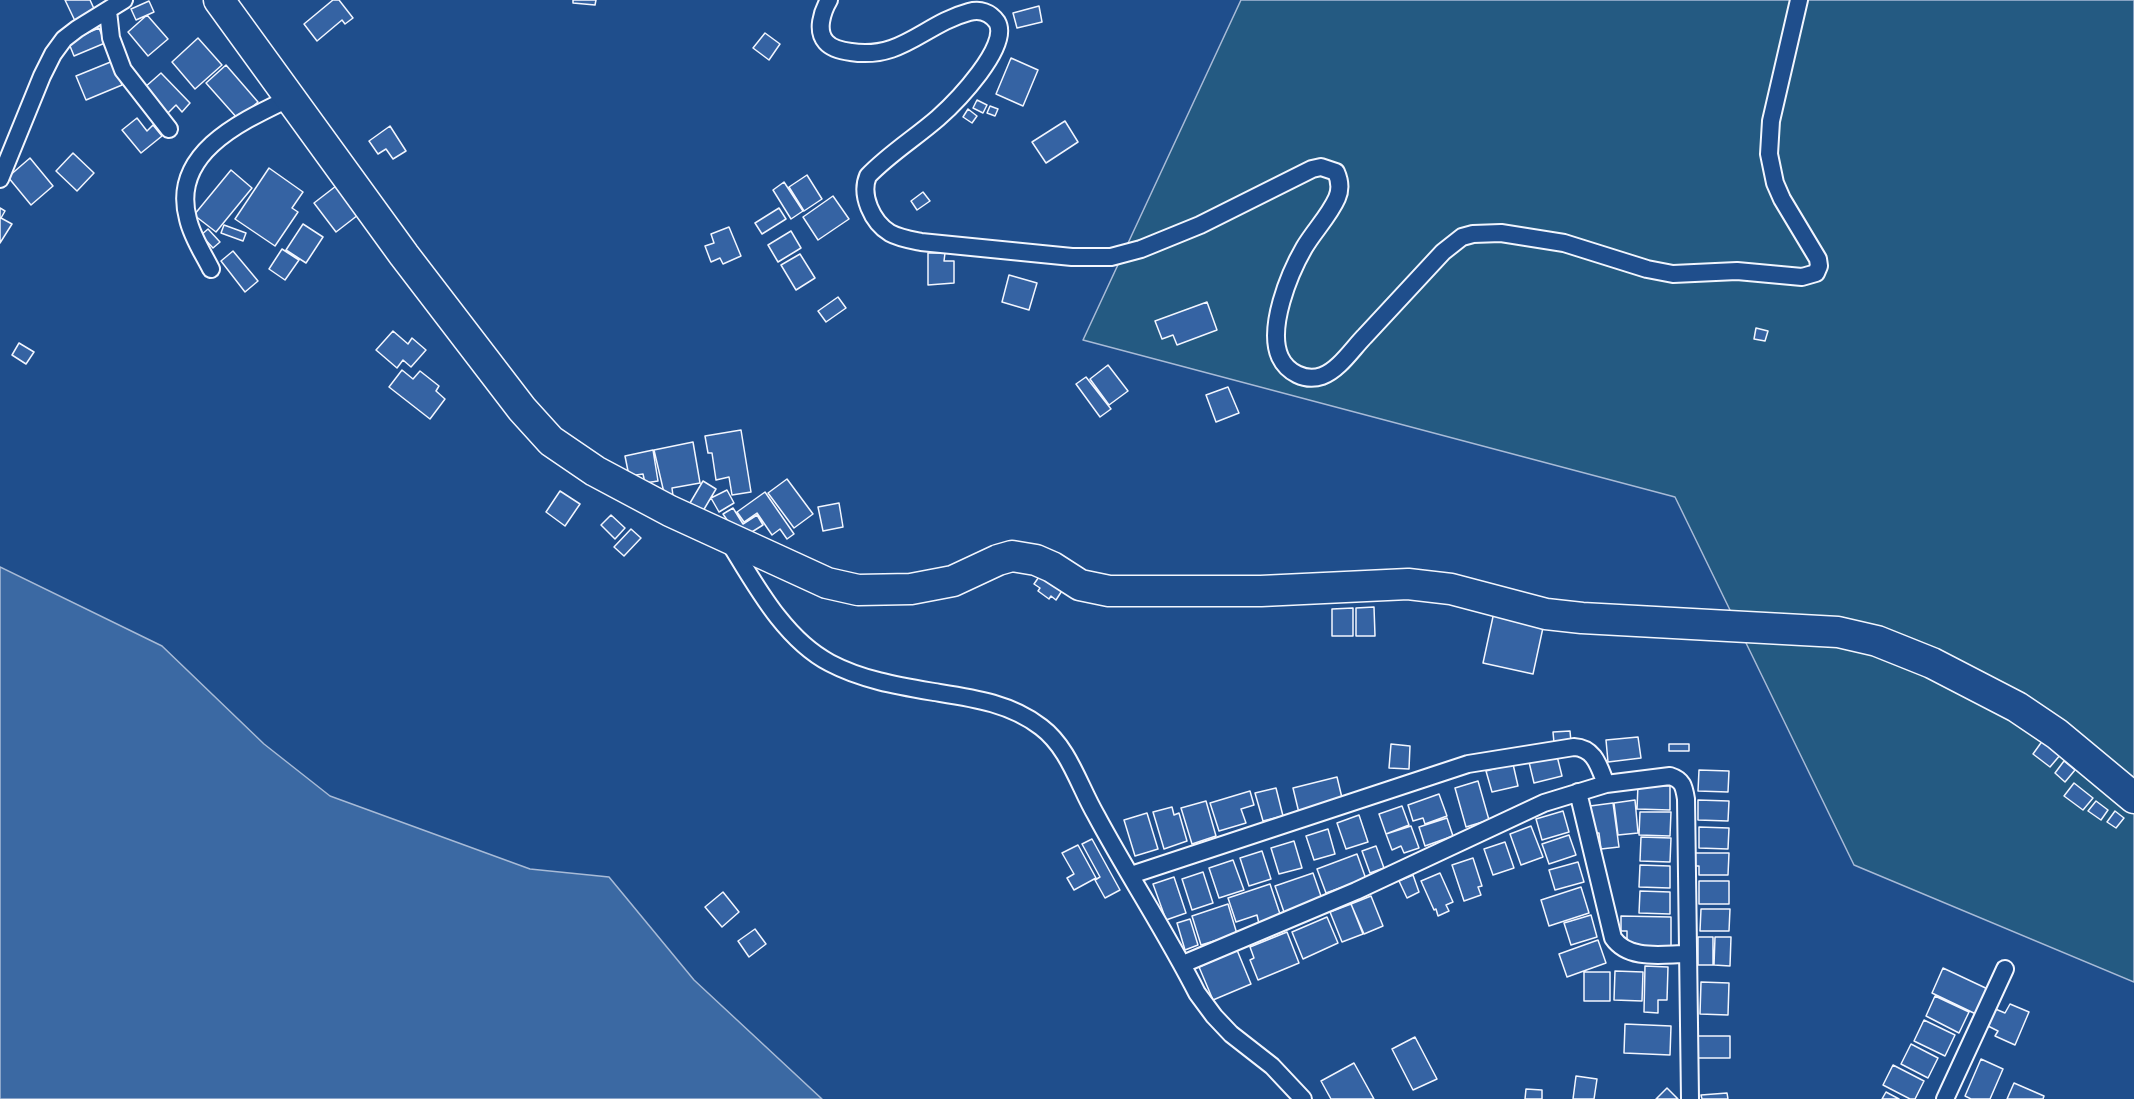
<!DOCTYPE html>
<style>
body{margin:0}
canvas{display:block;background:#1f4e8c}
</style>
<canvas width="2134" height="1099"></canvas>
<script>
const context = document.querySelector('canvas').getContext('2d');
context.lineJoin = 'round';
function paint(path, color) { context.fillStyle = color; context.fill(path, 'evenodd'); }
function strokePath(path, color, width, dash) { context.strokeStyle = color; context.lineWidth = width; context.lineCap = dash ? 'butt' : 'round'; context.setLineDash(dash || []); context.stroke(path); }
const green = new Path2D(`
 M1241 0H2134V982L1854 865 1675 497 1083 340Z`);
const water = new Path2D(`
 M0 567 162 646 264 744 330 796 530 869 609 877 694 980 822 1099H0Z`);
const building = new Path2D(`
 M65 0H90L96 13 76 23Z
 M333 0H339L353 18 345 24 342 20 317 41 304 24Z
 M573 0H596L595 5 573 3Z
 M149 1 154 12 136 20 131 9Z
 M1039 6 1042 22 1017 28 1013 13Z
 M147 15 168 39 148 56 128 32Z
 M99 28 105 43 74 56 68 41Z
 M765 33 780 44 769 60 753 48Z
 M198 38 222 65 195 89 172 62Z
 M1011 58 1038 70 1023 106 996 94Z
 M113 61 122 85 86 100 76 76Z
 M226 65 258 102 238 119 206 83Z
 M161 73 190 103 182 112 176 105 168 113 144 88Z
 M977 100 987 105 983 113 973 108Z
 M990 106 998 109 995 116 987 113Z
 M968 109 977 116 972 123 963 117Z
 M137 118 147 131 153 125 162 136 141 153 122 130Z
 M1065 121 1078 142 1046 163 1032 142Z
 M390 126 406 151 393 159 386 149 378 154 369 141Z
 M73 153 94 173 77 191 56 171Z
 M30 158 53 186 31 205 8 177Z
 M269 168 303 192 292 208 298 212 275 246 235 219Z
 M231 170 252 188 216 232 194 215Z
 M807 175 822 199 804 211 789 187Z
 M784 182 803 211 791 219 773 190Z
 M336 186 358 215 336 232 314 203Z
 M923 192 930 201 917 210 911 201Z
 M833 196 849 219 818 240 803 217Z
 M0 208 5 211 1 218 12 224 0 243Z
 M779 208 786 219 762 234 755 223Z
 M303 224 323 237 306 263 286 250Z
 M224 225 246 233 243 241 221 233Z
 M729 227 741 256 723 264 720 258 711 262 705 246 714 243 711 234Z
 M208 229 220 242 213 248 201 235Z
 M791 231 801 248 778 262 768 245Z
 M282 249 299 260 285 280 269 269Z
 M233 251 258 281 245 292 221 261Z
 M928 253H945L944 261H954V283L928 285Z
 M800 254 815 278 796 290 781 265Z
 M1009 275 1037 283 1029 310 1002 302Z
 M838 297 846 308 826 322 818 311Z
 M1207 302 1217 330 1177 345 1173 335 1162 339 1155 321Z
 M1756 328 1768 331 1765 341 1754 339Z
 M393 331 408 344 412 338 426 350 411 367 403 360 397 368 376 350Z
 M19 343 34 352 26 364 12 355Z
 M1108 365 1128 391 1109 405 1090 379Z
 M402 370 413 379 420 371 439 386 436 391 445 399 430 419 389 387Z
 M1086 377 1111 409 1100 417 1076 384Z
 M1228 387 1239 413 1216 422 1206 395Z
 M741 430 751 492 732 495 729 477 716 480 712 453H708L705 436Z
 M693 442 700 483 672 488 673 496 665 497 654 450Z
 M653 450 658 481 645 483 643 474 629 476 625 456Z
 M787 479 813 514 794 528 768 493Z
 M703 481 716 489 703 511 690 503Z
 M727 490 734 503 719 512 711 498Z
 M560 491 580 504 565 526 546 512Z
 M765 492 794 534 787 539 780 529 772 535 757 513 744 522 737 512Z
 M839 503 843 527 823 531 818 507Z
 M733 508 743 524 757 515 763 525 747 535 736 533 723 514Z
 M611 515 625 528 615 539 601 525Z
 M631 529 641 538 624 556 614 547Z
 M1043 571 1065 586 1056 600 1051 596 1049 599 1038 591 1040 588 1034 584Z
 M1374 607 1375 636H1356V608Z
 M1353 608V636H1332V609Z
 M1494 612 1544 623 1533 674 1483 663Z
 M1570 731 1571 742 1554 743 1553 732Z
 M1638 737 1641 758 1608 762 1606 740Z
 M2043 740 2061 754 2050 767 2033 754Z
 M1391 744 1410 746 1409 769 1389 768Z
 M1669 744H1689V751H1669Z
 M1557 756 1562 776 1534 783 1529 762Z
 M2064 761 2075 770 2065 782 2055 773Z
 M1513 764 1518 786 1492 792 1486 771Z
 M1699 770 1729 771 1728 792 1698 791Z
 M1337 777 1343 802 1299 813 1293 788Z
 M1478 781 1489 820 1466 827 1455 788Z
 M2074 783 2093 798 2083 810 2064 796Z
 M1638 785 1670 786V810L1637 809Z
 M1276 788 1283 816 1263 821 1255 793Z
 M1250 791 1254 805 1241 809 1246 823 1219 831 1210 803Z
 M1439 794 1447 816 1425 824 1423 818 1413 821 1408 805Z
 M1635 800 1638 833 1618 835 1614 803Z
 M1698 800 1729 801 1728 821 1698 820Z
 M1206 801 1216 836 1192 844 1181 808Z
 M2096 801 2108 810 2101 820 2088 811Z
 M1613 803 1619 847 1601 849 1599 833H1594L1590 806Z
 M1402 806 1409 825 1386 834 1379 814Z
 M1172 807 1174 815 1179 813 1187 841 1164 849 1153 812Z
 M1563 811 1569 832 1542 840 1536 819Z
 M2115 811 2124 818 2116 828 2107 822Z
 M1640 812H1671L1670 836 1639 835Z
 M1147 813 1158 849 1135 856 1124 820Z
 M1359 815 1368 842 1346 849 1337 823Z
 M1447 818 1453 836 1425 846 1419 827Z
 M1411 826 1419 848 1404 853 1401 846 1392 850 1386 834Z
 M1531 826 1543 857 1521 865 1510 834Z
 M1699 827 1729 828 1728 849 1699 848Z
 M1328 829 1335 854 1314 860 1306 836Z
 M1569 835 1576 855 1549 864 1542 844Z
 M1641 837 1671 838 1670 862 1640 861Z
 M1092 839 1120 890 1105 898 1095 880 1100 877 1082 844Z
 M1294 841 1302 868 1279 874 1271 848Z
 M1505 842 1514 868 1493 875 1484 849Z
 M1078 845 1096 878 1074 890 1067 878 1074 874 1062 853Z
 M1376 846 1384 868 1370 873 1362 851Z
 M1262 851 1271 879 1249 886 1240 858Z
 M1694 853H1729L1728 875H1699V866H1694Z
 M1357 854 1366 879 1326 893 1317 869Z
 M1473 858 1482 886 1478 887 1481 895 1464 901 1452 865Z
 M1233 860 1244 890 1219 898 1209 868Z
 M1578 862 1584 882 1555 890 1549 870Z
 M1640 865 1670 866V888L1639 887Z
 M1203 872 1213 903 1192 910 1182 879Z
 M1313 873 1322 899 1284 912 1275 886Z
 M1440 873 1453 902 1446 905 1449 911 1438 916 1436 909 1434 910 1421 881Z
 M1413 875 1419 892 1407 898 1399 881Z
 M1174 877 1186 913 1166 920 1153 884Z
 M1699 881H1729V904H1699Z
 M1270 884 1281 917 1259 924 1257 915 1236 922 1228 898Z
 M1581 887 1589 913 1549 926 1541 900Z
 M1640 891 1670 892V914L1639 913Z
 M723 892 739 912 722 927 705 907Z
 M1371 896 1383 926 1364 934 1351 904Z
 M1228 904 1237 934 1201 945 1192 916Z
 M1351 904 1363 934 1342 942 1330 912Z
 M1701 909H1730L1729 931H1700Z
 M1591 915 1597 937 1571 945 1564 923Z
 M1621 916 1671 917V948L1634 947 1635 943H1627V931H1621Z
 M1327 917 1338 943 1303 959 1292 932Z
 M1190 919 1198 945 1185 950 1177 923Z
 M755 929 766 944 749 957 738 941Z
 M1287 932 1299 963 1258 980 1250 960 1254 958 1250 947Z
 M1698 937H1713V965H1698Z
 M1715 937H1731L1730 966 1714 965Z
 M1598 940 1606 963 1567 977 1559 954Z
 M1237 950 1251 984 1213 1000 1199 967Z
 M1645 966 1668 967 1667 1000H1658V1013L1644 1012Z
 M1943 968 1992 991 1980 1016 1932 993Z
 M1615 971 1643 972 1642 1001 1614 1000Z
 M1584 972H1610V1001H1584Z
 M1701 982 1729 983 1728 1015 1700 1014Z
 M1935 996 1969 1012 1959 1033 1926 1016Z
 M2010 1004 2029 1012 2015 1045 1995 1036 1998 1031 1986 1025 1993 1008 2005 1013Z
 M1924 1020 1955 1035 1945 1056 1914 1041Z
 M1625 1024 1671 1026 1670 1055 1624 1053Z
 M1694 1036H1730V1058H1694Z
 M1415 1037 1437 1079 1413 1090 1392 1049Z
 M1911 1044 1938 1058 1928 1078 1901 1064Z
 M1981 1059 2003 1069 1990 1099H1971L1965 1096Z
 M1354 1063 1374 1099H1331L1321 1081Z
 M1893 1065 1924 1081 1915 1099H1910L1883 1085Z
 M1576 1076 1597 1079 1594 1099H1573Z
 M2014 1083 2044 1096 2043 1099H2007Z
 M1667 1088 1678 1099H1656Z
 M1526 1089 1542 1090V1099H1525Z
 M1886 1092 1899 1099H1882Z
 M1727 1093 1728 1099H1702L1701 1095Z`);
const street = new Path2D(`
 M829 0C822 12 816 31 826 42 832 49 843 51 851 52 902 60 924 24 969 12 980 9 990 12 997 22 1011 46 955 103 938 118 915 138 889 154 868 176 860 195 872 222 890 233 899 238 911 240 921 242L1072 257H1111L1141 249 1200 225 1312 169 1321 167 1336 172C1340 181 1341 189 1337 198 1329 216 1314 231 1304 248 1289 274 1267 328 1280 357 1287 372 1305 382 1322 376 1339 370 1353 348 1365 336 1391 308 1417 280 1443 252L1462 237 1473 234 1501 233 1564 243 1647 269 1673 274 1737 271 1802 277 1816 273 1819 266 1818 259 1782 199 1775 183 1769 154 1771 121 1799 0
 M108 11 111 38 123 70 169 129
 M0 179 42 76 53 54 64 39 77 29 124 0
 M211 269C203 253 192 237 188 219 170 153 242 121 290 98
 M729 542C755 584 784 639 830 663 862 680 899 686 934 692 972 698 1010 703 1041 727 1069 748 1079 786 1096 815 1128 875 1166 932 1197 993L1214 1016 1231 1034 1272 1066 1303 1099
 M1578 792 1613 938C1629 961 1663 954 1687 954
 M1131 875 1468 764 1574 747C1595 748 1599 767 1606 784
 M1183 964 1356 891 1544 803 1606 784 1670 776C1683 780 1684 787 1686 799L1690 1099
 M1945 1099 2005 969`);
const highway = new Path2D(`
 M219 0 404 255 522 409 551 441 595 471 670 511 827 583 858 590 911 589 953 581 998 560 1012 556 1036 560 1052 567 1080 585 1109 591H1261L1408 584 1451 589 1546 614 1582 618 1838 632 1877 641 1932 663 2017 707 2057 734 2134 798`);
paint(green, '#245a82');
strokePath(green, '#a8bbd7', 1.5);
paint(water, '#3b69a3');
strokePath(water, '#a8bbd7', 1.5);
paint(building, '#3563a3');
strokePath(building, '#f2f6ff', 1.5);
strokePath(street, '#f2f6ff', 20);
strokePath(highway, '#f2f6ff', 33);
strokePath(street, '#1f4e8c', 16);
strokePath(highway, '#1f4e8c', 30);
</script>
